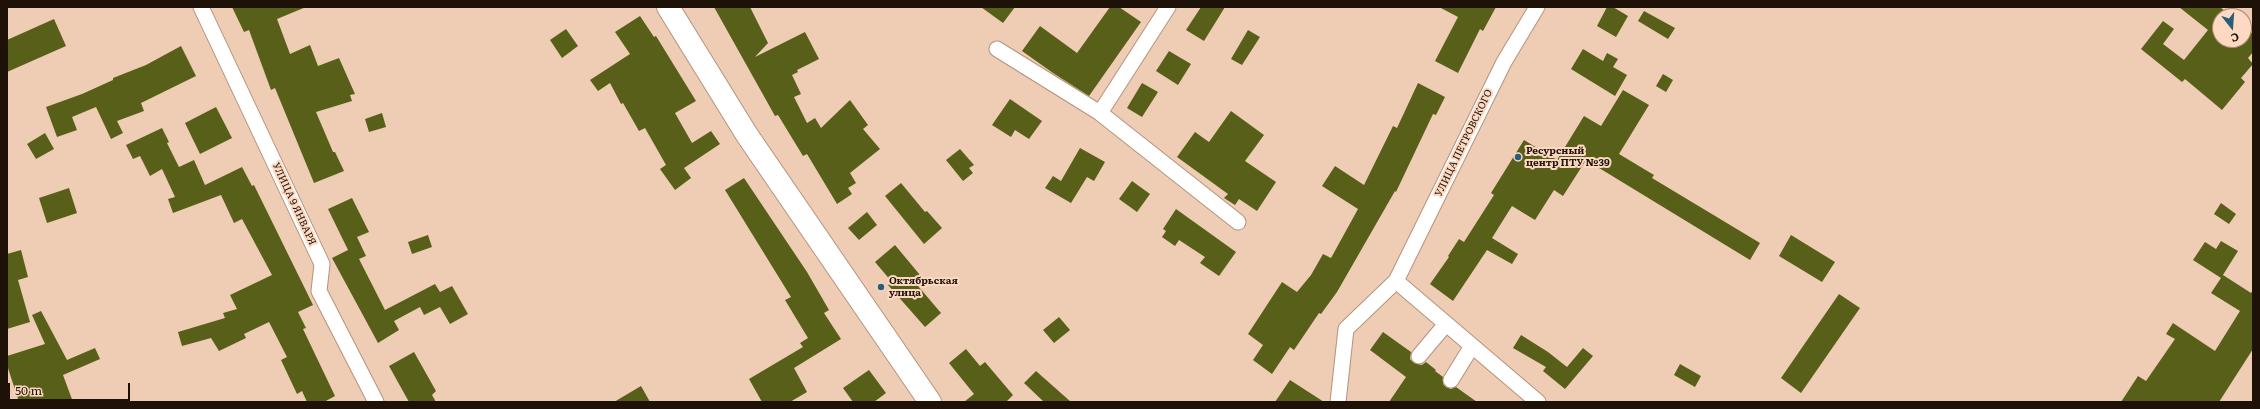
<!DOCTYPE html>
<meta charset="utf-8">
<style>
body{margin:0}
#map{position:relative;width:2260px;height:409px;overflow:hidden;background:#efccb4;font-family:Literata,serif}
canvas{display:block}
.frame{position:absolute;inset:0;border:8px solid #1d1108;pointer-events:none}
.north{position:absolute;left:2212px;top:8px;width:40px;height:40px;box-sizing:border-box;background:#fdd9c1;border:1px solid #a38977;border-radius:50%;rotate:163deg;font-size:11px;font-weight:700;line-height:16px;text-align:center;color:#1d1108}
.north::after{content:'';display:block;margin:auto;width:14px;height:18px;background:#295d79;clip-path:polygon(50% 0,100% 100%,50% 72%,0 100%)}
.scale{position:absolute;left:8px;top:383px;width:122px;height:18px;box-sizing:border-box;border:2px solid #1d1108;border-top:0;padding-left:5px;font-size:12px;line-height:14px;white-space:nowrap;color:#1d1108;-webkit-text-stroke:3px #fdd9c1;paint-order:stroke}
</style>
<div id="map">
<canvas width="2260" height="409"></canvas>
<div class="frame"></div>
<div class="north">С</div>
<div class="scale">50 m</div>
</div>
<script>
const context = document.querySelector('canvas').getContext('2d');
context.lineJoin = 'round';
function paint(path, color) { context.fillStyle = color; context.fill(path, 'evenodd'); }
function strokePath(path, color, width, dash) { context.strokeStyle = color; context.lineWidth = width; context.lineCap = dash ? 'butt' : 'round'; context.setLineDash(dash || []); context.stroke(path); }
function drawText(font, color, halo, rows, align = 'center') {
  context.font = font + ' Literata,serif'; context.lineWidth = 4; context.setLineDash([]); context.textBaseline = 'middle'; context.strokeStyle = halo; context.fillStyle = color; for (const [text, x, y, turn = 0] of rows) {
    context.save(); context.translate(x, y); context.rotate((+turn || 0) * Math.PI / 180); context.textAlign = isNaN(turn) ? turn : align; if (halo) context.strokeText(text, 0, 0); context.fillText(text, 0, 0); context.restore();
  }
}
const building = new Path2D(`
 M232 7H306L277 19 290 54 310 45 318 66 339 58 355 94 350 95 352 101 316 112 333 152H335L344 171 314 183 275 88 271 90 249 30 244 32Z
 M714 7H750L768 43 755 57 805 32 819 59 797 70 798 72 792 75 801 94 794 97 807 123 815 118 821 128 850 100 868 125 863 129 880 149 850 173 856 183 848 188 852 194 837 204 807 154 803 156 778 115 775 116Z
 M981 7H1015L1003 23Z
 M1110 7H1119L1141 22 1089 96 1053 73 1022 51 1040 26 1077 53Z
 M1201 7H1225L1204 41 1186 30Z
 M1439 7H1496L1483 31 1480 29 1458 73 1435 61 1458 17Z
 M1607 7H1613L1628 16 1616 37 1597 26Z
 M2179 7H2220L2231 16H2220V40H2244V27L2253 34V52L2248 58 2253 64 2241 78 2245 82 2222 110 2185 79 2182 82 2141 49 2163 21 2174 29 2163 44 2184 60 2208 30Z
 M1644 11 1675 28 1668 39 1638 21Z
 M640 16 654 37 656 36 696 101 675 113 692 143 711 131 720 144 684 168 691 178 675 190 660 169 666 165 645 128 639 131 623 103 621 104 610 83 598 91 590 80 630 54 615 32Z
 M54 19 66 46 7 72V40Z
 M566 29 578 46 562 58 550 40Z
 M1248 30 1260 37 1242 65 1231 59Z
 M181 46 196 76 141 103 144 111 117 121 123 133 111 139 96 107 72 117 77 130 57 137 46 107 82 94 113 80V78L146 65Z
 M1583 49 1603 61 1607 53 1618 59 1613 67 1627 75 1615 96 1571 69Z
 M1169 51 1191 64 1178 85 1156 71Z
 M1663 74 1673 80 1666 92 1656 86Z
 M1142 83 1158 92 1142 117 1127 108Z
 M1418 83 1445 97 1436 115 1433 114 1396 192 1395 191 1337 292 1321 314 1319 313 1294 350 1290 347 1272 374 1253 360 1263 345 1248 334 1282 282 1297 292 1311 275 1323 254 1331 258 1358 209 1322 186 1335 166 1364 185 1393 126 1397 128Z
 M1623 90 1649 105 1619 154 1654 175 1652 178 1760 243 1750 260 1586 160 1563 196 1554 190 1535 220 1512 206 1492 238 1518 254 1512 264 1487 250 1453 301 1430 284 1449 257 1448 256 1459 239 1464 242 1494 195 1491 193 1524 140 1557 160 1584 116 1601 126Z
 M1010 99 1042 121 1029 139 1015 130 1011 137 992 125Z
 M216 107 232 138 200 154 185 123Z
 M1231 111 1264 135 1245 161 1276 182 1257 211 1239 199 1235 205 1224 198 1228 194 1177 157 1195 132 1209 142Z
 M382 113 386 127 369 132 365 119Z
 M162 128 169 142 167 143 179 167 194 160 205 185 242 167 252 186 254 185 313 305 298 312 306 328 303 329 335 396 324 402H307L302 391 297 394 281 360 287 357 269 322 244 334 246 338 219 351 211 338 182 346 178 332 225 318 223 313 237 309 230 295 272 275 242 219 234 223 221 195 173 213 168 199 175 197 162 169 150 176 140 156 133 159 126 145Z
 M45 133 54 149 36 159 27 144Z
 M1080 148 1105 162 1094 181 1087 177 1071 203 1045 188 1053 176 1061 181Z
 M960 149 974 165 969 168 973 173 963 181 946 160Z
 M744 178 807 272 829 310 824 313 841 339 794 368 807 392 790 402H762L749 379 803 347 800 343 808 338 785 300 791 297 725 190Z
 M1132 181 1150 194 1137 212 1119 199Z
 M901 183 925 212 927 211 942 228 924 244 885 196Z
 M69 188 77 213 47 223 39 198Z
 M352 198 369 232 357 237 366 256 359 259 385 310 435 284 440 292 452 286 468 314 450 324 440 307 424 315 420 307 394 321 399 330 378 343 332 258 348 250 328 209Z
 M2221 203 2236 214 2229 224 2214 214Z
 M1176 209 1236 252 1219 276 1200 263 1205 257 1179 240 1175 246 1162 237 1166 231 1163 229Z
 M867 212 877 225 859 240 848 228Z
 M428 235 432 247 412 254 408 242Z
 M1791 235 1835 262 1822 282 1779 256Z
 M2221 241 2238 251 2221 278 2193 260 2205 242 2216 249Z
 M895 245 925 281 918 286 941 313 925 327 888 285 892 282 875 262Z
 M21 250 28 277 18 280 30 322 7 329V254Z
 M2223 275 2251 293 2253 290V349L2219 402H2121L2138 376 2146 381 2175 339 2166 334 2173 323 2215 351 2240 311 2211 293Z
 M1839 294 1860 308 1801 393 1781 378Z
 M41 311 67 360 95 348 100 359 63 375 73 402H19L7 365V356L45 344 32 315Z
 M1059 317 1070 330 1054 343 1043 330Z
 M1383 332 1411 352 1410 359 1414 363 1422 365 1426 362 1436 370 1435 371 1443 377V384L1446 387 1451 389 1456 387 1477 402H1389L1406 377 1370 350Z
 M1521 335 1548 352 1567 367 1583 348 1593 356 1565 389 1543 371 1546 367 1513 348Z
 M966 349 980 366 985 362 1013 395 1006 402H964L974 394 949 363Z
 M414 352 436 391 432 395 436 402H409L389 366Z
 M1680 364 1701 376 1695 387 1674 375Z
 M869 370 886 393 874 402H853L843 388Z
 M1036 371 1071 402H1044L1024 383Z
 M1290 380 1324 402H1275Z
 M641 386 650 402H614Z`);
const minor = new Path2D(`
 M201 7 322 264 319 291 376 402
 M997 49 1100 113 1238 222
 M1100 113 1168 7
 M1396 281 1538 402
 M1419 356 1446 324
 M1451 380 1472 346
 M1338 402 1346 329 1396 281 1504 62 1537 7`);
const primary = new Path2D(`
 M668 7 747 135 930 402`);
const markers = [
 [1518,157,4,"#295d79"],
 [881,287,4,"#295d79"]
];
const streetNames = [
 ["УЛИЦА ПЕТРОВСКОГО",1464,143,-64],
 ["УЛИЦА 9 ЯНВАРЯ",294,204,65]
];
const poiNames = [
 ["Ресурсный",1526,151],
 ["центр ПТУ №39",1526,163],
 ["Октябрьская",889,281],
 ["улица",889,293]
];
paint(building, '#575f18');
strokePath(minor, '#b5937c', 17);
strokePath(primary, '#b5937c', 24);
strokePath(minor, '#fff', 15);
strokePath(primary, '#fff', 22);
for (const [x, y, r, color] of markers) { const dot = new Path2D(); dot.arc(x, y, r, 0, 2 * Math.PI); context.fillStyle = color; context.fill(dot); strokePath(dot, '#fdd9c1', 1.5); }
drawText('10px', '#1d1108', '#fdd9c1', streetNames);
drawText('bold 10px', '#1d1108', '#fdd9c1', poiNames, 'left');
</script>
